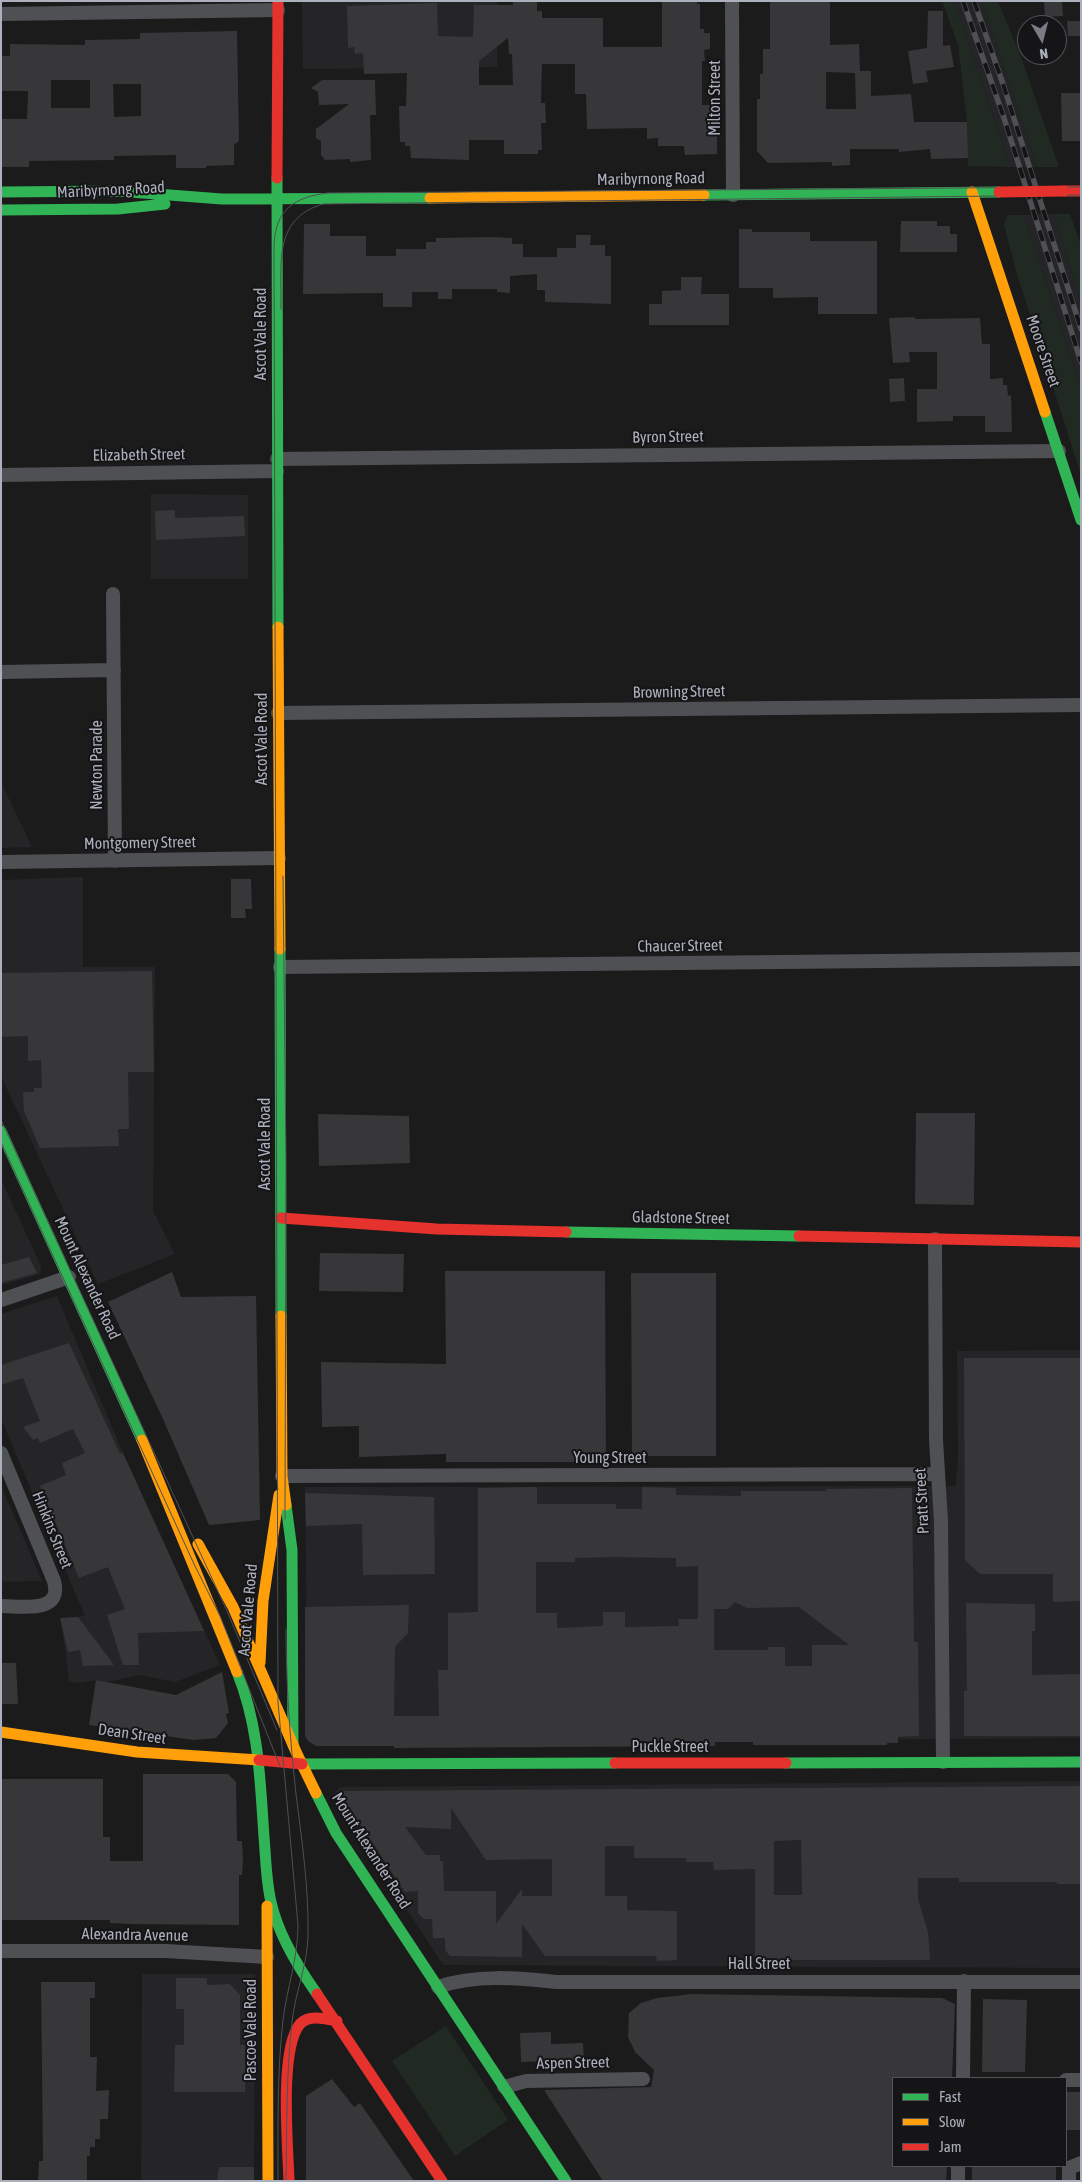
<!DOCTYPE html>
<style>
body{margin:0}
#map{position:relative;width:1082px;height:2182px;overflow:hidden;background:#1b1b1b;font-family:"Asap Condensed",sans-serif}
canvas{display:block}
.frame{position:absolute;inset:0;border:2px solid #acb0bc;pointer-events:none}
.legend{position:absolute;left:892px;top:2077px;width:175px;height:90px;box-sizing:border-box;background:#151517;border:1px solid #515359;margin:0;padding:6px 9px;list-style:none;font-size:15px;color:#acb0bc}
.legend li{display:flex;align-items:center;gap:10px;height:25px}
.legend b{width:25px;border:1px solid #515359}
.north{position:absolute;left:1017px;top:15px;width:50px;height:50px;box-sizing:border-box;background:#151517;border:1px solid #515359;border-radius:50%;rotate:172deg;font-size:14px;font-weight:700;line-height:20px;text-align:center;color:#acb0bc}
.north::after{content:'';display:block;margin:auto;width:18px;height:22px;background:#797c84;clip-path:polygon(50% 0,100% 100%,50% 72%,0 100%)}
</style>
<div id="map">
<canvas width="1082" height="2182"></canvas>
<div class="frame"></div>
<ul class="legend">
<li><b style="height:6px;background:#30b455"></b>Fast</li>
<li><b style="height:6px;background:#ff9f0a"></b>Slow</li>
<li><b style="height:6px;background:#e5322d"></b>Jam</li>
</ul>
<div class="north">N</div>
</div>
<script>
const context = document.querySelector('canvas').getContext('2d');
context.lineJoin = 'round';
function paint(path, color) { context.fillStyle = color; context.fill(path, 'evenodd'); }
function strokePath(path, color, width, dash) { context.strokeStyle = color; context.lineWidth = width; context.lineCap = dash ? 'butt' : 'round'; context.setLineDash(dash || []); context.stroke(path); }
function drawText(font, color, halo, rows, align = 'center') {
  context.font = font + ' "Asap Condensed",sans-serif'; context.lineWidth = 4; context.setLineDash([]); context.textBaseline = 'middle'; context.strokeStyle = halo; context.fillStyle = color; for (const [text, x, y, turn = 0] of rows) {
    context.save(); context.translate(x, y); context.rotate((+turn || 0) * Math.PI / 180); context.textAlign = isNaN(turn) ? turn : align; if (halo) context.strokeText(text, 0, 0); context.fillText(text, 0, 0); context.restore();
  }
}
const built = new Path2D(`
 M302 1H497V67L303 69Z
 M954 1H982L1037 167H1010Z
 M1054 214 1081 304V388L1024 215Z
 M151 494 248 495V579H151Z
 M1 782 32 847 1 848Z
 M83 877V967H155L153 1211 175 1254 98 1284 1 1076V880Z
 M1 1179 41 1266 40 1274 1 1285Z
 M57 1296 123 1453 220 1665 175 1682 139 1675 107 1682 96 1680 80 1683 69 1682 61 1618 85 1616 1 1419V1314Z
 M1081 1350V1738L676 1741 308 1735 305 1487 956 1486 958 1458 957 1351Z
 M1 1485 42 1581 1 1582Z
 M1081 1781V1968L443 1965 333 1796 339 1787Z
 M142 1974H255L254 2181H141Z`);
const green = new Path2D(`
 M942 1H954L1010 167 968 166 967 122 958 45Z
 M982 1H998L1021 57 1059 167H1037Z
 M1054 214H1070L1081 245V304Z
 M1007 215H1024L1081 388V475L1016 271 1004 225Z
 M446 2026 508 2120 455 2156 392 2061Z`);
const building = new Path2D(`
 M513 1H537V11H542V18H603V47H662V1H697V4H700V29H704V33H710V49L704 50 705 61H702V105H714V110L717 109V154L685 155 684 146H658V138L647 139V128L587 129 586 94H575V64H542L541 103H545L546 123H541L542 150H538V154H504V140H469V160L411 158 410 146H405V142H400L399 106H406L407 73 364 74 363 53 355 54 354 47 348 48 347 6 437 3 438 36 473 37 474 5H513ZM508 38 509 54H512L513 85H479V61Z
 M770 1H830V45L859 44 860 71H871V96L911 94 914 122H967L968 158 931 159 930 149 899 152V149H850V165L832 166V162L768 163 757 151V99H760V74H763V49H770ZM826 72 855 73 856 109H826Z
 M1044 1H1062L1063 16 1045 17Z
 M928 11H943V46L950 45 954 67 926 71 928 82 913 84 908 51 927 48Z
 M1067 21H1081V36H1068Z
 M237 31 239 141 234 145V165L206 166V168H176V155L114 156V160L29 161V167H1V119H27L28 91H1L2 56H10V44L85 45V40L140 39V33ZM51 80H90V108H51ZM113 84H141V116L114 117Z
 M322 80H375L376 115H370L371 160 350 162V159L325 160 321 155V141L316 138V129L349 104 319 105 318 92 311 88Z
 M1061 93H1081V141H1062Z
 M901 221H937V226H950V234H957V252H900Z
 M304 224H330V236H366V256H396V249H426V242H436V238L493 237 512 238V244H523V257H557V248H576V235H591L590 245H605V256H611V304L545 302V290H537V274L510 276V293L497 292V289H452V299H438V292H412V307H383V293L303 294Z
 M739 229H752V232H810V241H877V314H818V297L773 298V288H739Z
 M681 277H702L701 294H729V325H649V304H662V291L681 290Z
 M915 317V319L980 318 982 344H990V379L1003 378V385H1007L1008 396 1011 395 1012 432H985V416H953V421L917 422V389H937V352H909L910 362 893 363 889 318Z
 M904 378 905 401 890 402 889 379Z
 M175 510V518L244 516 245 536 156 540 155 511Z
 M231 879H251L252 909H245L246 918H231Z
 M152 971 154 1072H128L129 1129H118L119 1146 40 1148 24 1111 23 1092H34V1088H42L41 1060 28 1061V1036L1 1037V973Z
 M916 1113H975L974 1205 915 1204Z
 M318 1114 409 1116 410 1163 319 1166Z
 M320 1253 404 1254 403 1292 319 1291Z
 M29 1257 37 1273 1 1283V1265Z
 M445 1271H605L606 1462H446V1454L359 1457V1426L322 1427 321 1362 446 1364Z
 M172 1272 181 1297 256 1296 260 1520 209 1525 163 1419 108 1302Z
 M631 1273H716V1456H632Z
 M69 1343 120 1454 123 1453 204 1631 138 1633 139 1665H123L107 1615 125 1609 108 1567 79 1578 40 1486 66 1475 62 1463 85 1453 73 1429 40 1443 38 1438 33 1440 23 1427 40 1421 23 1378 1 1385V1365Z
 M964 1358H1081V1601L1053 1602V1574H980L965 1560Z
 M537 1487V1504H616V1509H642V1487L676 1488V1495L741 1496V1491H826V1489L912 1488 914 1642H918L919 1736 898 1737V1743H887V1745H753V1742H715V1746L394 1748V1746H316L308 1741 305 1736V1607L409 1605 408 1633 395 1647 394 1716H439L438 1670H448V1613L478 1612V1488ZM615 1557 676 1558V1567L698 1566V1619H678L679 1626 625 1627V1612H603V1626L557 1628V1613H536V1562H575V1558ZM735 1602 747 1608 799 1607 849 1645H812V1666H785V1647H768V1650H714V1609H728Z
 M305 1493 434 1497 435 1574 363 1575 362 1524 306 1526Z
 M966 1603 1035 1604V1631H1032V1675L1081 1674V1736H964V1691H967Z
 M78 1617 114 1665 83 1666 80 1650 68 1652 60 1618Z
 M1 1663H16L18 1704H2Z
 M222 1672 229 1713 226 1714 228 1723 216 1738 194 1740 89 1725 96 1680 176 1695Z
 M143 1774H228L236 1782 237 1841H242L243 1860 242 1875H239V1925L132 1924 110 1923V1920H1V1779H103V1837H110V1861H143Z
 M1081 1786V1884H1057V1882H959V1878H918V1899L928 1932 930 1960H755V1869L714 1870 713 1862H686V1858H634V1846H605V1896H627V1910L677 1911V1960L657 1961 656 1956H545L522 1924V1957L450 1956 445 1950V1938H433L432 1919H424L418 1913V1891L405 1892 338 1791ZM451 1808 486 1860 552 1859V1896H522V1889L496 1924V1891H444L443 1861H440V1855H426L405 1827 451 1829ZM801 1840 802 1895H774V1841Z
 M176 1978H207V1985L230 1984 240 1995V2045H245V2092H174L175 2045H184V2009H176Z
 M41 1982H95V1998H90V2057H97L96 2091 109 2090 108 2119H100V2139H95V2147H90V2156H87V2181H38L39 2161H43Z
 M692 1994 942 1998 955 2004 952 2078H893V2166H947L946 2181H603L544 2090 651 2087 654 2070 635 2052 628 2037 629 2013 641 2003 657 1998Z
 M983 1999 1027 2000 1025 2072H982Z
 M551 2032V2044L583 2043 584 2060 521 2062 520 2033Z
 M332 2079 354 2107 360 2103 414 2181H306V2096Z
 M1066 2092H1081V2130H1066Z
 M972 2166H1056V2181H972Z
 M219 2167H254V2181H217Z`);
const street = new Path2D(`
 M732 1 733 195
 M1 14 278 10
 M277 459 1059 451
 M1 475 277 471
 M113 594 115 861
 M1 672 114 670
 M278 713 1081 705
 M1 862 279 858
 M280 967 1081 959
 M935 1239 936 1440 941 1521 943 1762
 M1 1300 69 1277
 M1 1453 54 1581C63 1614 22 1606 1 1606
 M282 1476 937 1474
 M1 1951H166L267 1957
 M438 1987C475 1974 519 1978 556 1982H1081
 M963 2078 964 1981
 M1066 2080H1081
 M504 2087 526 2081 643 2079
 M958 2181V2166
 M1069 2181V2168L1081 2163`);
const fast = new Path2D(`
 M277 178 278 627
 M1 192 117 191 222 199 430 198
 M704 195 999 192
 M1 210 118 209 165 204
 M1045 412 1081 520
 M280 949 281 1316
 M1 1131 142 1440
 M566 1232 799 1236
 M286 1505 292 1550 293 1745
 M237 1672C259 1726 260 1779 264 1837 266 1859 266 1881 271 1902 278 1934 298 1967 317 1994
 M786 1763 1081 1762
 M302 1764 615 1763
 M316 1793 336 1833 566 2181`);
const slow = new Path2D(`
 M972 192 1045 412
 M430 198 704 195
 M278 627 280 949
 M281 1316 282 1476 286 1505
 M142 1440 237 1672
 M198 1544 233 1607 297 1754 316 1793
 M260 1663 263 1601 279 1495
 M1 1732 137 1752 259 1760
 M267 1906 268 2181`);
const jam = new Path2D(`
 M277 178 278 1
 M1064 191H1081
 M281 1218 437 1229 566 1232
 M799 1236 1081 1242
 M259 1760 302 1764
 M615 1763H786
 M317 1994 442 2181
 M289 2181C288 2147 279 2049 300 2024 309 2014 326 2019 337 2021`);
const tram = new Path2D(`
 M281 309C282 265 272 219 323 204L1081 195
 M283 876 286 1161 285 1519
 M1 1120 227 1611 277 1730
 M1 1142 194 1564 220 1616 280 1766
 M286 1629C286 1684 290 1739 296 1794 302 1841 309 1890 308 1937 307 1967 295 1993 292 2022 286 2075 287 2128 286 2181
 M278 2181C278 2127 277 2073 283 2020 287 1988 298 1958 298 1925L278 1702 274 246C275 210 294 197 328 193L1081 187`);
const rail = new Path2D(`
 M963 1 1004 118 1081 362
 M974 1 1003 84 1081 329`);
const jamBridge = new Path2D(`
 M999 192 1064 191`);
const streetNames = [
 ["Milton Street",715,98,-90],
 ["Maribyrnong Road",651,179,-1],
 ["Maribyrnong Road",111,190,-3],
 ["Ascot Vale Road",261,334,-90],
 ["Moore Street",1043,351,71],
 ["Byron Street",668,437,-1],
 ["Elizabeth Street",139,455,-1],
 ["Browning Street",679,692,-1],
 ["Ascot Vale Road",262,739,-90],
 ["Newton Parade",97,765,-90],
 ["Montgomery Street",140,843,-1],
 ["Chaucer Street",680,946,-1],
 ["Ascot Vale Road",265,1144,-90],
 ["Gladstone Street",681,1218,1],
 ["Mount Alexander Road",87,1278,65],
 ["Young Street",610,1458],
 ["Pratt Street",922,1501,-93],
 ["Hinkins Street",52,1530,68],
 ["Ascot Vale Road",248,1610,-85],
 ["Dean Street",132,1734,8],
 ["Puckle Street",670,1747],
 ["Mount Alexander Road",371,1851,58],
 ["Alexandra Avenue",135,1935,1],
 ["Hall Street",759,1964],
 ["Pascoe Vale Road",251,2030,-90],
 ["Aspen Street",573,2063,-1]
];
paint(built, '#252527');
paint(green, '#202922');
paint(building, '#373739');
strokePath(street, '#4f5054', 14);
strokePath(fast, '#30b455', 11);
strokePath(slow, '#ff9f0a', 11);
strokePath(jam, '#e5322d', 11);
strokePath(tram, '#4f5053', 1);
strokePath(rail, '#4f5053', 5.5);
strokePath(rail, '#151517', 4, [11]);
strokePath(jamBridge, '#e5322d', 11);
drawText('16px', '#acb0bc', '#151517', streetNames);
</script>
